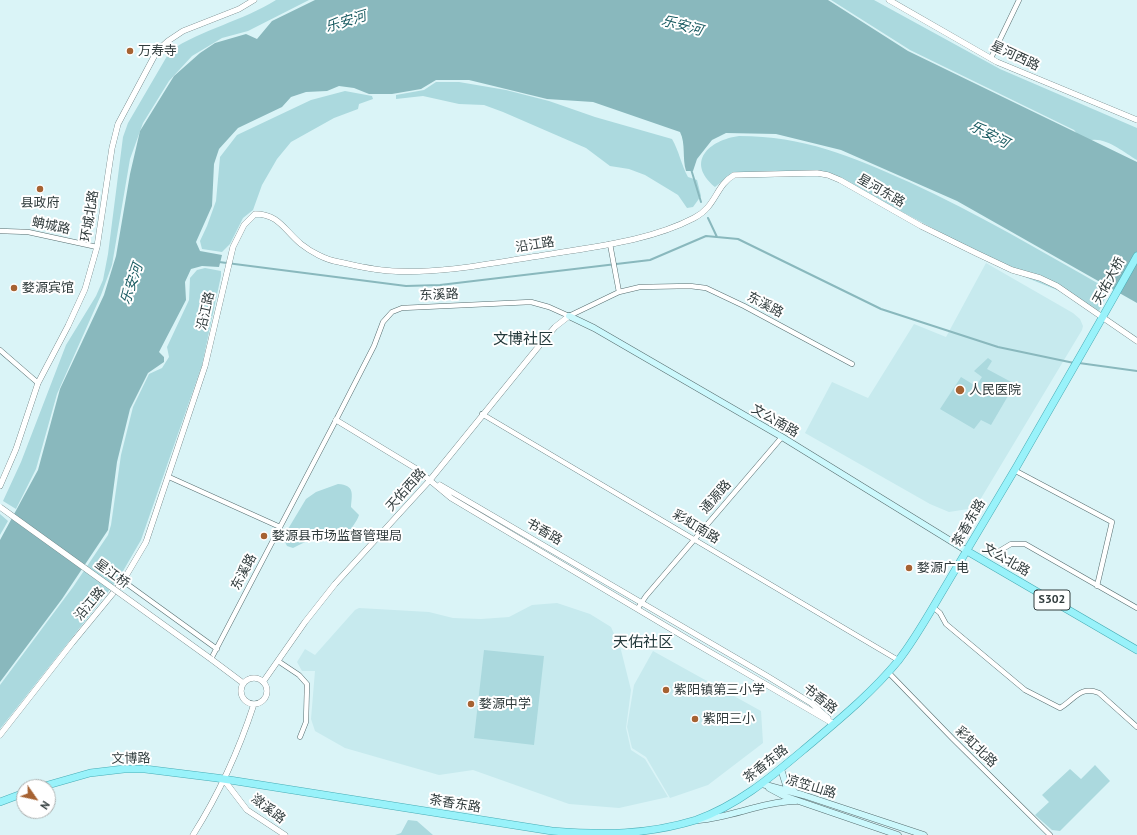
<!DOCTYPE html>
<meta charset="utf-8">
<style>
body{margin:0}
#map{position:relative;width:1137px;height:835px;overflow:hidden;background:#daf4f7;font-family:"PT Sans",sans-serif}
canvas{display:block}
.north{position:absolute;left:16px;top:779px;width:40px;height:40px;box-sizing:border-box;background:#fff;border:1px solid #adb1b1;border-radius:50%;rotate:124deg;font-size:11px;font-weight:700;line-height:16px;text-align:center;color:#313c3d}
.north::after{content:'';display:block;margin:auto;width:14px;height:18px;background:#a66232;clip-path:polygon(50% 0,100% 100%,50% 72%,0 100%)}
</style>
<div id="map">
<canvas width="1137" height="835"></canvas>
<div class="north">N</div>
</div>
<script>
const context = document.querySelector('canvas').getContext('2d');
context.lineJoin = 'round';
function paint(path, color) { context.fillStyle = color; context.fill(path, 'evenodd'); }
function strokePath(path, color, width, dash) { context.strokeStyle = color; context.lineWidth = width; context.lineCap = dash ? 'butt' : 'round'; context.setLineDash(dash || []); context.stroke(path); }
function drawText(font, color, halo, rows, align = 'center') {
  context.font = font + ' "PT Sans","Noto Sans SC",sans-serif'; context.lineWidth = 4; context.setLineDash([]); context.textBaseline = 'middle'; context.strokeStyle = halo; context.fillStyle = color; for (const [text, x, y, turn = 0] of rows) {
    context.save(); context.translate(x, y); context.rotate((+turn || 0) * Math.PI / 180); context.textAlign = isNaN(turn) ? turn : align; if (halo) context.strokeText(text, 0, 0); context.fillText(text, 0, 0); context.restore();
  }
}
const built = new Path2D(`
 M986 263 1073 313 1080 319 1083 326 1082 330 980 500 968 509 949 512 930 504 805 433 832 382 868 398 914 324 946 337Z
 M557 603 590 614 611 627 621 650 631 690 626 728 631 750 645 759 668 797 619 808 569 804 473 770 439 775 345 748 315 731 311 719 315 671H302L297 662 305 649 315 655 355 610 359 608 429 612 453 618 481 619 509 617 532 605Z
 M653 651 761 711 763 743 708 785 670 798 646 757 632 748 627 727 634 685Z`);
const green = new Path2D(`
 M276 0H309L248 31 222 38 192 56 169 81 143 123 130 159 112 265 101 295 57 394 36 469 16 509 3 501 21 462 66 345 96 296 103 280 108 254 123 137 128 123 170 51C202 29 243 21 276 0Z
 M831 0H874L1000 69 1137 128V160C1123 152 1104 135 1087 141L1080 137 1074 130 910 50Z
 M436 82H459L506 90 549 101 595 117 672 139C679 151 681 164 688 177L697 180 701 196 693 207 687 208 678 195 645 175 629 169 610 166 586 148 503 112 484 105 459 104 423 96 396 99V95L424 90Z
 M345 91 372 96 373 99 359 104 358 109 334 118 291 142 277 159 262 185 253 210 243 218 230 244 222 252 202 249 200 241 207 226 216 201 220 157 237 135 311 100Z
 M739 136C804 136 850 156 909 182 977 213 1041 251 1106 288L1108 292 1099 311 1082 300 1000 267 938 231 829 173 741 172 730 175 715 187C685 162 709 140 739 136Z
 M205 268 221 271V276L202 365 141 540 119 578 0 729V685L73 587 108 535 111 525 121 455 133 407 149 374 162 368 169 357 167 347 189 300 190 278 197 270Z
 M988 358 992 361 987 369 1015 384 991 425 981 420 974 429 940 409 961 377 974 385 978 383 982 377 974 371Z
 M338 484C355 485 352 494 351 507L359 515C357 522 351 527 348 535L343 537C325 532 308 540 293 548L287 546 284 540 285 534 306 499 316 492Z
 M0 514 8 521 0 535Z
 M484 650 544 656 534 745 474 738Z
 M1095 765 1110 781 1060 831 1052 830 1035 815 1049 802 1042 795 1070 769 1081 779Z
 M408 820 417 821 433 835H395L401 833Z`);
const water = new Path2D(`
 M315 0H828L908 51 1137 162V303L957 201 841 150 776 134 726 133 712 140 697 159 693 171H686C682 158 686 144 680 132L593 102 547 99 469 80H436L421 89 392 94H369L354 88 339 86 327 91 306 92 291 97 282 107 238 128 219 149 214 164 212 206 196 242 200 251 222 255 219 267 202 266 191 269 185 282 186 300 159 352 164 357V362L148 373 130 409 117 462 108 530 62 599 0 682V540L38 470 60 389 104 295 116 256 130 174 140 131 174 76 200 53 215 43 246 34 257 39 272 21Z`);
const stream = new Path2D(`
 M691 169 701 202
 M708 218 717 237
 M219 262 406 286 440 285 650 260 706 236 738 239 881 309 998 347 1074 363
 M1079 363 1137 371`);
const minor = new Path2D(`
 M991 58 1019 0
 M0 231 28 232 97 247
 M610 244 619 292
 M0 350 38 383
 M482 414 898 660
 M1014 470 1112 522 1097 586
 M169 477 280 527
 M996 553 1011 544H1025L1137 608
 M123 581 217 649
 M933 607 940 613 946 624 1025 690 1060 708C1074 700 1080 685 1099 693L1137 727
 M638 608 646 596 782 437
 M211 659 336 420 374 346 383 322 392 312 402 308 531 302 549 307 569 316 619 292 640 287 690 286 706 288 744 306 852 364
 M278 661 299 675 307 684 306 722 300 737
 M888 672 952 738 1050 835`);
const tertiary = new Path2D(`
 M889 0 997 62 1137 120
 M336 420 415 468 451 498 691 641 834 724
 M440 485 767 676 811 703 828 718
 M0 486 16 449 38 383 68 326 85 289 97 247 112 148 118 124 157 51 168 41 183 31 239 9 254 0
 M211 659 243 683
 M241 691a13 13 0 1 1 26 0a13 13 0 1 1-26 0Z
 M263 682 305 622 335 584 430 480 543 341 555 327 569 316
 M0 735 72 643 123 581 146 542 205 366 233 247 244 225 255 214C279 214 284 230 301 244 311 252 326 260 339 262 356 266 375 270 392 271 442 274 491 263 539 256 590 247 648 242 694 218 717 206 715 186 734 175L817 173 828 175 840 180 921 226 976 253 1012 270 1040 278 1057 286 1137 341
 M224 780 247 810 285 835
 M193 835C219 794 239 750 254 704`);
const secondary = new Path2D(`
 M569 316 594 328 782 437 967 551
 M781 769 786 785 794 791
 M762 784 803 795 924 835
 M769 788 784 796 898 835
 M699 820C732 817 762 802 796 801`);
const primary = new Path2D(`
 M967 551 1137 650
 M41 787 90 773 124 769H145L217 778 552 831C603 835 647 835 696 820 736 806 770 778 802 751 835 723 870 695 898 661 916 638 930 612 945 587 969 547 993 506 1017 466 1057 396 1098 326 1137 256
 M0 802 24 793`);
const tertiaryBridge = new Path2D(`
 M0 507 211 659`);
const markers = [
 [130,51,4,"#a66232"],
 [40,189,4,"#a66232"],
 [14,288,4,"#a66232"],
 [960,390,5,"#a66232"],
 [264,536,4,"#a66232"],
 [909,568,4,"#a66232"],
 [666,690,4,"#a66232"],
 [471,704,4,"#a66232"],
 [695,719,4,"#a66232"]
];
const shields = [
 [1052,600,36]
];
const shieldNames = [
 ["S302",1052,600]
];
const poiNames = [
 ["万寿寺",138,51],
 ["县政府",40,203,"center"],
 ["婺源宾馆",22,288],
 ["人民医院",969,390],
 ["婺源县市场监督管理局",272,536],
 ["婺源广电",917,568],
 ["紫阳镇第三小学",674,690],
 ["婺源中学",479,704],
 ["紫阳三小",703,719]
];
const streetNames = [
 ["星河西路",1015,56,25],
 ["星河东路",881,191,30],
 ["环城北路",90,216,-81],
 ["蚺城路",51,226,12],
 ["沿江路",535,245,-9],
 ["天佑大桥",1109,281,-61],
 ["东溪路",439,295,-2],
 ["东溪路",765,305,28],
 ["沿江路",206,311,-77],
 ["文公南路",775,421,30],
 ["天佑西路",406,490,-48],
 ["通源路",716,497,-49],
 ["茶香东路",969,523,-60],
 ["彩虹南路",696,527,31],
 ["书香路",544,532,30],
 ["文公北路",1006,560,30],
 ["东溪路",244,572,-62],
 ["星江桥",112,574,36],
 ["沿江路",90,604,-50],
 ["书香路",820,699,38],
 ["彩虹北路",976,747,44],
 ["文博路",131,759,-1],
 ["茶香东路",766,764,-38],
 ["凉笠山路",811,787,17],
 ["茶香东路",455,804,9],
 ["潋溪路",268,809,37]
];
const waterNames = [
 ["乐安河",346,22,-17],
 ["乐安河",682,26,15],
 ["乐安河",989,135,27],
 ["乐安河",132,284,-71]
];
const quarterNames = [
 ["文博社区",523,340],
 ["天佑社区",643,643]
];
paint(built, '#c7eaee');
paint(green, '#abd9de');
paint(water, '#89b8bd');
strokePath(stream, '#89b8bd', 2);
strokePath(minor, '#576e70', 5.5);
strokePath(tertiary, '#576e70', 6);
strokePath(secondary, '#576e70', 7);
strokePath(primary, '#48acb5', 8);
strokePath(minor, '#fff', 4.5);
strokePath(tertiary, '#fff', 5.5);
strokePath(secondary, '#ccf8fc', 6);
strokePath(primary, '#99f2fa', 7);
strokePath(tertiaryBridge, '#576e70', 6, []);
strokePath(tertiaryBridge, '#fff', 5.5);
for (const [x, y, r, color] of markers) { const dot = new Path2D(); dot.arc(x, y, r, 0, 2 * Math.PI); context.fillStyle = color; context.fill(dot); strokePath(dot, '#fff', 1.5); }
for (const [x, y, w] of shields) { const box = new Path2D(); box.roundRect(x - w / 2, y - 10, w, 20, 3); context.fillStyle = '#fff'; context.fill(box); strokePath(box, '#313c3d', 1); }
drawText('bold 12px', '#313c3d', null, shieldNames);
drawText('13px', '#313c3d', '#fff', poiNames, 'left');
drawText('13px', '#313c3d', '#fff', streetNames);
drawText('italic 14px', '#1c5d63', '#fff', waterNames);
drawText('15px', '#23393b', '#fff', quarterNames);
</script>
